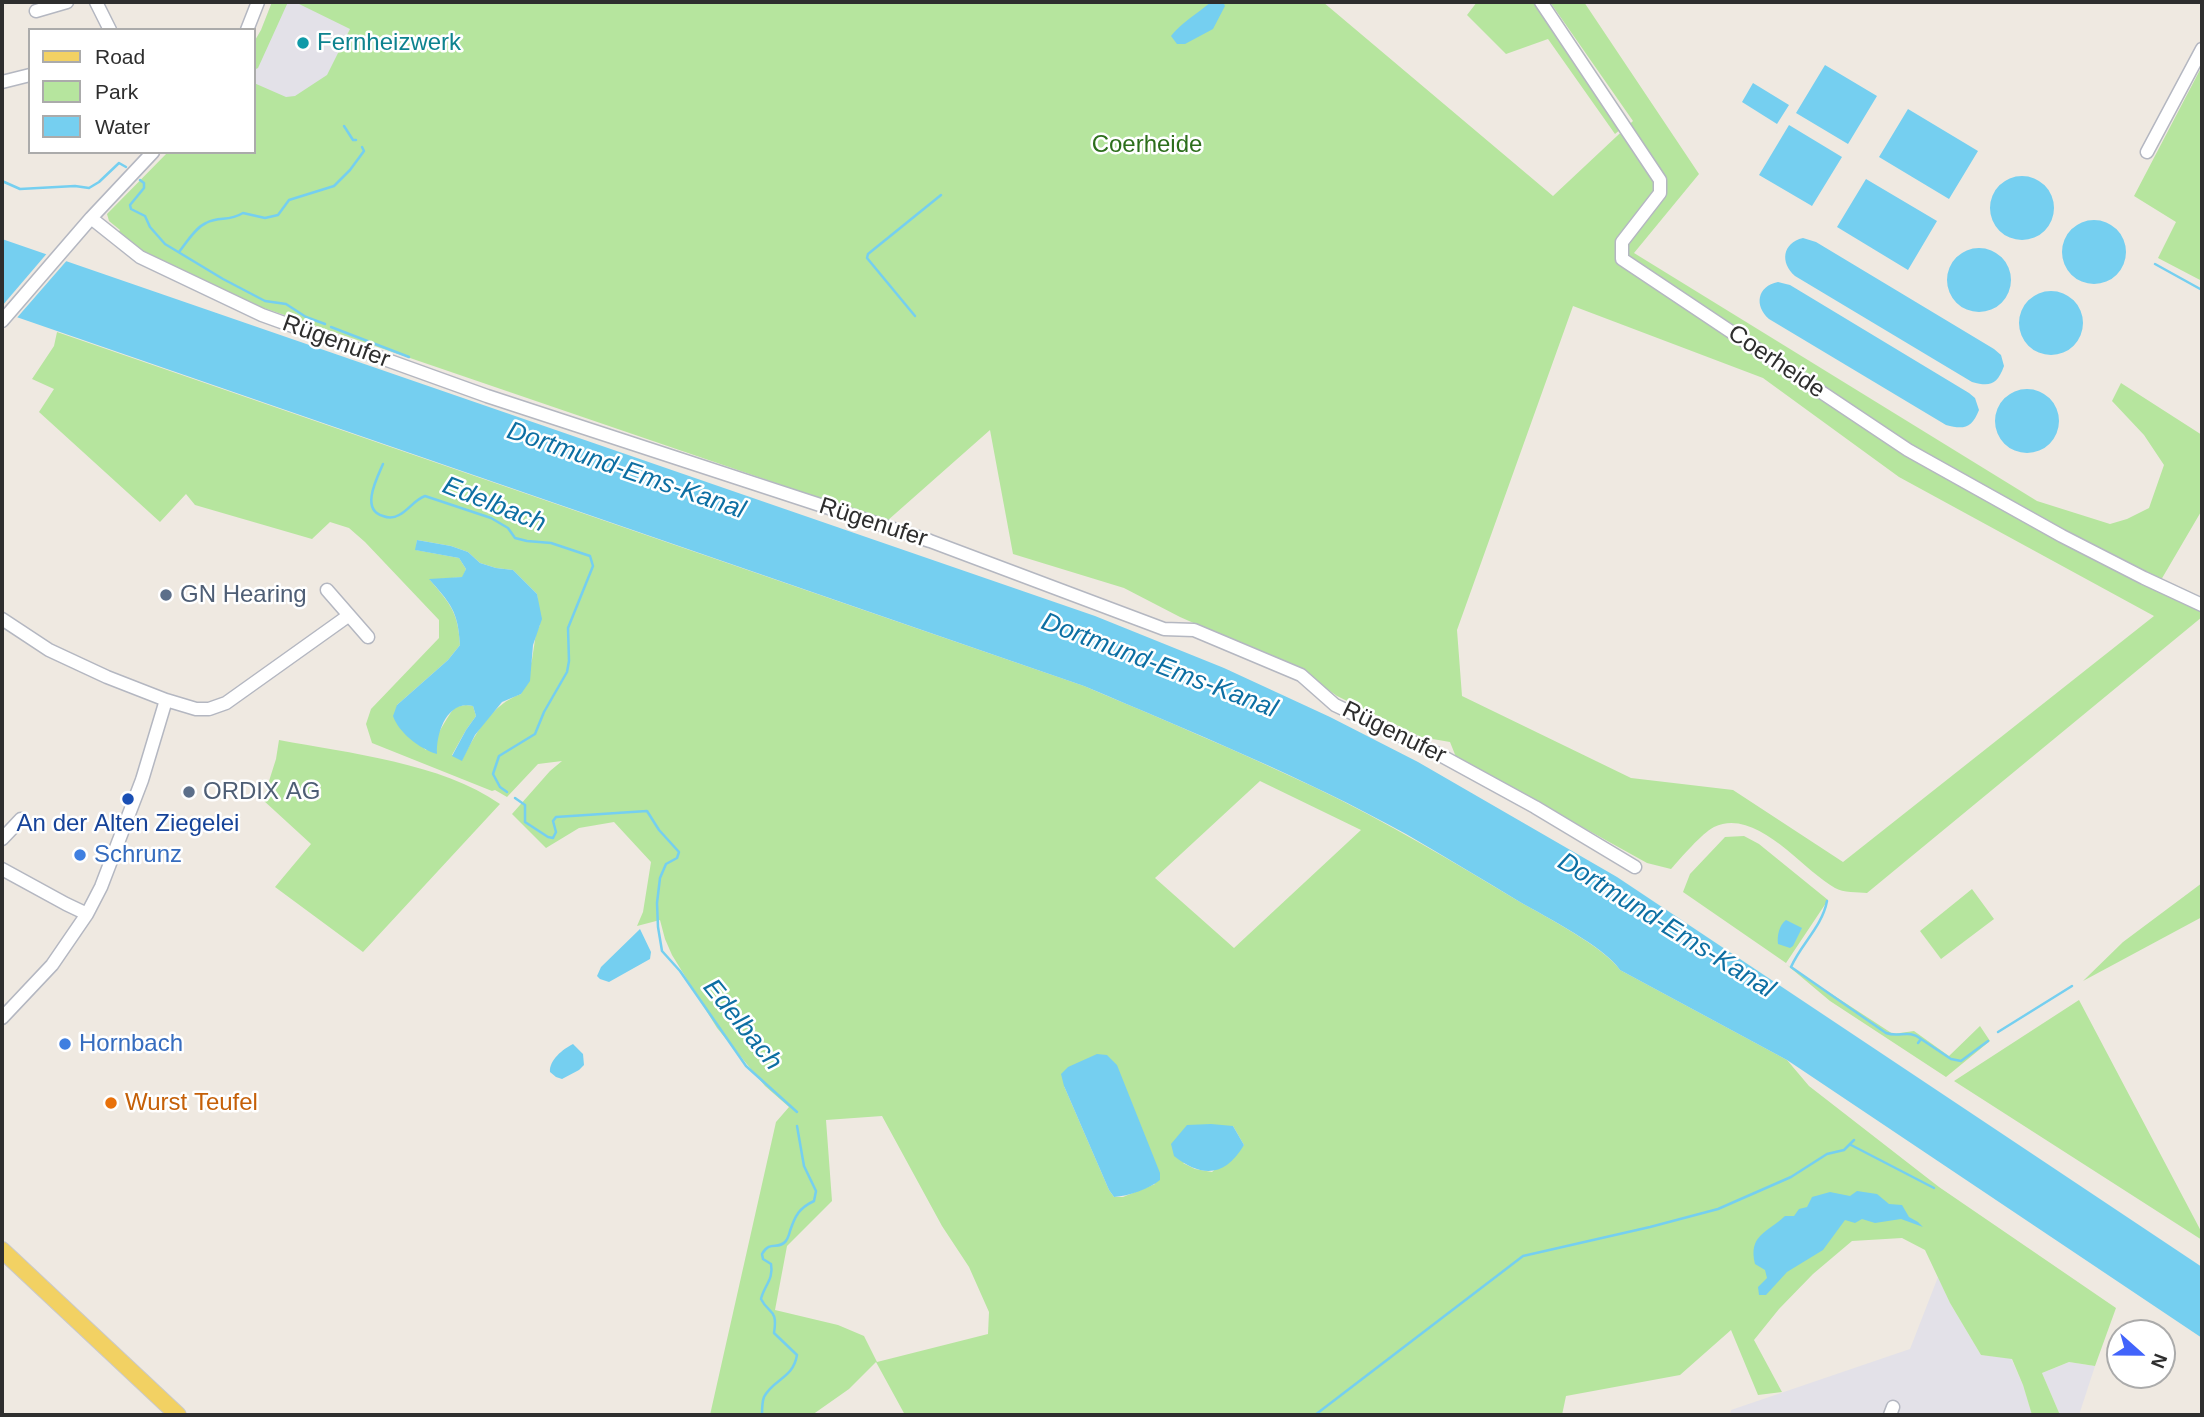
<!DOCTYPE html>
<meta charset="utf-8">
<style>
body{margin:0}
#map{position:relative;width:2204px;height:1417px;overflow:hidden;background:#efe9e1;font-family:Helvetica,sans-serif}
canvas{display:block}
.frame{position:absolute;inset:0;border:4px solid #2e2e2e;pointer-events:none}
.legend{position:absolute;left:28px;top:28px;width:228px;height:126px;box-sizing:border-box;background:#fff;border:2px solid #ababab;margin:0;padding:9px 12px;list-style:none;font-size:21px;color:#2e2e2e}
.legend li{display:flex;align-items:center;gap:14px;height:35px}
.legend b{width:35px;border:2px solid #ababab}
.north{position:absolute;left:2106px;top:1319px;width:70px;height:70px;box-sizing:border-box;background:#fff;border:2px solid #ababab;border-radius:50%;rotate:111deg;font-size:19px;font-weight:700;line-height:28px;text-align:center;color:#2e2e2e}
.north::after{content:'';display:block;margin:auto;width:24px;height:32px;background:#4264fb;clip-path:polygon(50% 0,100% 100%,50% 72%,0 100%)}
</style>
<div id="map">
<canvas width="2204" height="1417"></canvas>
<div class="frame"></div>
<ul class="legend">
<li><b style="height:9px;background:#f2d163"></b>Road</li>
<li><b style="height:19px;background:#b6e59e"></b>Park</li>
<li><b style="height:19px;background:#75cff0"></b>Water</li>
</ul>
<div class="north">N</div>
</div>
<script>
const context = document.querySelector('canvas').getContext('2d');
context.lineJoin = 'round';
function paint(path, color) { context.fillStyle = color; context.fill(path, 'evenodd'); }
function strokePath(path, color, width, dash) { context.strokeStyle = color; context.lineWidth = width; context.lineCap = dash ? 'butt' : 'round'; context.setLineDash(dash || []); context.stroke(path); }
function drawText(font, color, halo, rows, align = 'center') {
  context.font = font + ' Helvetica,sans-serif'; context.lineWidth = 5; context.setLineDash([]); context.textBaseline = 'middle'; context.strokeStyle = halo; context.fillStyle = color; for (const [text, x, y, turn = 0] of rows) {
    context.save(); context.translate(x, y); context.rotate((+turn || 0) * Math.PI / 180); context.textAlign = isNaN(turn) ? turn : align; if (halo) context.strokeText(text, 0, 0); context.fillText(text, 0, 0); context.restore();
  }
}
const industrial = new Path2D(`
 M272 2H306L357 26 311 123 254 94V42L261 30Z
 M1938 1277 1950 1303 1981 1355 2011 1358 2023 1385 2032 1415H1730L1731 1410 1910 1349Z
 M2069 1362 2095 1366 2079 1415H2060L2042 1373Z`);
const green = new Path2D(`
 M272 2H288L258 68 254 70V42L261 30Z
 M297 2H1323L1553 196 1633 121 1550 2H1584L1699 174 1634 253 2037 501 2110 524 2127 519 2149 508 2164 465 2144 435 2112 401 2121 383 2202 435V510L2161 580 2202 604V617L1867 893C1858 892 1843 893 1835 888 1802 870 1757 807 1714 827 1701 834 1682 857 1671 869L1647 863 1456 757 1450 742 1421 737 1337 696 1302 671 1180 617 1124 588 1013 554 990 430 887 521 252 304 144 252 117 234 120 230 109 221 107 214 168 152H254V83L286 97 295 96 327 75 350 29 297 3ZM1573 306 1763 378 1899 477 2154 616 1843 862 1733 790 1631 778 1462 696 1457 630Z
 M1477 2H1534L1621 129 1615 134 1548 39 1506 54 1467 15Z
 M2202 66V281L2158 258 2176 222 2134 196Z
 M57 332 1084 686C1162 719 1240 752 1316 788 1387 822 1453 862 1520 902 1546 917 1604 947 1620 970L1787 1060 1809 1086 1939 1187 2116 1308 2095 1366 2069 1362 2042 1373 2060 1415H2032L2023 1385 2012 1359 1981 1355 1950 1303 1925 1250 1902 1238 1852 1241 1813 1274 1779 1309 1754 1340 1782 1392 1758 1395 1731 1330 1680 1375 1566 1396 1562 1415H905L876 1362 849 1389 812 1415H710L776 1122 789 1107 765 1086 717 1028 672 955 665 939 660 920 637 926 643 912 651 862 614 822 579 828 546 848 512 814 550 771 562 761 538 764 507 797 495 790 492 791 372 743 366 724 371 709 439 638V620L365 542 349 528 330 522 312 539 195 505 186 494 160 522 39 412 54 389 32 379 54 346ZM417 540 451 546 468 552 480 563 496 568 513 570 537 594 540 625 536 633 532 660 521 694C492 704 475 734 462 760L452 755 466 730 476 716 473 706 466 705 455 707C444 721 438 737 426 750L416 741 397 705 448 660 460 645C458 612 451 605 430 580L463 577 466 569 459 558 416 550ZM1260 781 1361 830 1234 948 1155 878ZM1064 1086 1155 1184 1123 1197H1114L1109 1190ZM882 1116 942 1226 969 1267 989 1312 988 1334 877 1362 864 1336 838 1325 775 1310 787 1246 832 1201 826 1120ZM1233 1126 1244 1145 1212 1172 1195 1169 1183 1163Z
 M279 740C348 753 442 763 500 804L363 952 275 887 311 844 263 800 276 759Z
 M1744 836 1759 844 1828 900 1786 963 1683 892 1690 874 1725 837Z
 M2202 883V917L2083 981 2123 942Z
 M1972 889 1994 919 1941 959 1920 931Z
 M1787 965 1893 1034 1914 1031 1949 1056 1980 1026 1990 1041 1946 1077 1830 1001Z
 M2079 1000 2202 1233V1240L1954 1081Z`);
const water = new Path2D(`
 M1211 2H1223L1225 6 1213 29 1185 44H1177L1171 36C1181 23 1198 13 1211 2Z
 M1825 65 1877 96 1848 144 1796 113Z
 M1753 83 1789 105 1777 124 1742 102Z
 M1908 109 1978 151 1949 199 1879 157Z
 M1789 125 1842 157 1812 206 1759 175Z
 M1990 208a32 32 0 1 1 64 0a32 32 0 1 1-64 0Z
 M1866 179 1937 221 1908 270 1837 227Z
 M2062 252a32 32 0 1 1 64 0a32 32 0 1 1-64 0Z
 M1803 238 1816 242 1994 349 2001 355 2004 366C1997 385 1990 387 1972 382L1795 276C1780 263 1782 243 1803 238Z
 M2 239 1095 616 1224 668 1330 717 1418 762 1617 877 2202 1267V1338L1787 1060 1620 970C1605 947 1546 917 1520 902 1482 879 1444 856 1406 834 1303 777 1192 732 1084 686L2 312Z
 M1947 280a32 32 0 1 1 64 0a32 32 0 1 1-64 0Z
 M1778 282 1790 285 1969 393 1975 398 1979 410C1972 428 1964 430 1946 425L1769 319C1754 306 1757 286 1778 282Z
 M2019 323a32 32 0 1 1 64 0a32 32 0 1 1-64 0Z
 M1995 421a32 32 0 1 1 64 0a32 32 0 1 1-64 0Z
 M417 540 451 546 468 552 480 563 496 568 513 570 537 594 542 619 533 645 530 681 521 694 502 702 475 735 462 761 452 756 466 730 476 716 473 706C447 700 436 733 437 754 420 749 399 733 393 716L397 705 448 660 460 645C458 611 451 604 429 579L462 577 466 569 459 558 415 550Z
 M1786 920 1802 928 1793 946 1790 948 1778 944C1777 936 1779 925 1786 920Z
 M640 929 651 952 650 959 609 982 600 979 597 976 601 967Z
 M573 1044 583 1054 584 1065 579 1070 562 1079 556 1077 550 1072C549 1060 563 1049 573 1044Z
 M1097 1054 1107 1055 1117 1065 1160 1173V1180C1149 1189 1129 1196 1114 1197L1109 1190 1064 1086 1061 1074 1068 1067Z
 M1211 1124 1233 1126 1244 1145C1225 1177 1202 1178 1174 1156L1171 1144 1187 1125Z
 M1857 1191 1877 1194 1889 1204 1902 1205 1909 1217 1918 1222 1923 1227 1901 1219 1875 1223 1862 1219 1855 1223 1845 1220 1823 1250 1787 1272 1766 1295H1759L1758 1287 1767 1278 1765 1270 1755 1264C1748 1235 1767 1233 1785 1216H1794L1799 1209 1807 1207 1812 1197 1830 1192 1850 1196Z`);
const pier = new Path2D(`
 M49 251 69 258 15 320 2 316V306Z`);
const stream = new Path2D(`
 M344 126 353 140H356
 M140 180 144 183V188L130 205 131 209 145 216 150 227 165 244 223 279 265 301 286 304 306 317 325 324
 M2 181 20 189 75 186 89 188 99 182 119 163 126 167
 M179 252C186 243 195 228 206 223 220 216 228 222 243 213L265 218 278 215 289 200 334 186 350 170 364 151 362 147
 M2155 264 2202 290
 M915 316 867 258 868 254 941 195
 M331 327 409 357
 M383 464C377 478 360 510 383 516 388 518 394 518 399 515 409 510 414 500 425 496L491 518 508 528 515 538 527 541 551 543 590 556 593 566 568 628 569 661 567 672 544 712 535 734 499 756 493 774 500 787 507 792
 M515 798 525 805V822L548 837 553 838 556 832 553 821 556 817 647 811 659 830 679 852 677 858 666 864 660 878 657 903 658 927 662 951 680 971 746 1066 797 1112
 M1827 901C1822 927 1801 944 1791 967L1886 1033C1899 1038 1909 1029 1921 1039L1918 1043
 M1998 1032 2072 986
 M1921 1039 1951 1059 1961 1061 1988 1041
 M1851 1145 1934 1188
 M762 1415C762 1410 762 1402 764 1397 773 1379 793 1379 797 1355L774 1333C778 1308 769 1315 761 1299 764 1286 774 1279 771 1264L763 1259 762 1254C770 1240 777 1250 785 1242 788 1239 789 1235 790 1231 795 1216 799 1208 814 1201L816 1191 804 1166 797 1126
 M1315 1415 1523 1256 1650 1227 1718 1209 1791 1177 1827 1154 1844 1150 1854 1140`);
const minor = new Path2D(`
 M96 2 110 30
 M1541 2 1660 180V193L1622 242V259L1908 450 2062 536 2144 578 2202 605
 M36 11 67 2
 M247 30 258 2
 M2 82 30 75
 M2147 152 2202 49
 M91 218 140 257 262 315 487 396 930 541 1164 629 1194 630 1301 675 1335 705 1440 755 1535 807 1635 867
 M2 321 91 218 153 152
 M327 590 368 637
 M2 619 49 650 107 677 166 700 196 709H209L226 703 348 616
 M2 839 21 819
 M2 869 66 904 87 914
 M2 1018 52 965 87 914 101 887 142 780 166 700
 M1890 1415 1893 1407`);
const major = new Path2D(`
 M2 1250 178 1415`);
const markers = [
 [303,43,7,"#0f9aa8"],
 [166,595,7,"#5c6f8a"],
 [189,792,7,"#5c6f8a"],
 [128,799,7,"#1a4fb4"],
 [80,855,7,"#3f7fe0"],
 [65,1044,7,"#3f7fe0"],
 [111,1103,7,"#e8710a"]
];
const cultureNames = [
 ["Fernheizwerk",317,43]
];
const parkNames = [
 ["Coerheide",1147,145]
];
const streetNames = [
 ["Rügenufer",336,342,20],
 ["Coerheide",1776,362,34],
 ["Rügenufer",873,523,18],
 ["Rügenufer",1394,733,26]
];
const serviceNames = [
 ["GN Hearing",180,595],
 ["ORDIX AG",203,792]
];
const transitNames = [
 ["An der Alten Ziegelei",128,824]
];
const shopNames = [
 ["Schrunz",94,855],
 ["Hornbach",79,1044]
];
const foodNames = [
 ["Wurst Teufel",125,1103]
];
const waterNames = [
 ["Dortmund-Ems-Kanal",626,471,19],
 ["Edelbach",494,505,22],
 ["Dortmund-Ems-Kanal",1159,666,21],
 ["Dortmund-Ems-Kanal",1666,926,32],
 ["Edelbach",742,1025,51]
];
paint(industrial, '#e3e1e8');
paint(green, '#b6e59e');
paint(water, '#75cff0');
paint(pier, '#efe9e1');
strokePath(stream, '#75cff0', 2.5);
strokePath(minor, '#b4b7c1', 15);
strokePath(major, '#c9c9c9', 18);
strokePath(minor, '#fff', 12);
strokePath(major, '#f2d163', 16);
for (const [x, y, r, color] of markers) { const dot = new Path2D(); dot.arc(x, y, r, 0, 2 * Math.PI); context.fillStyle = color; context.fill(dot); strokePath(dot, '#fff', 2.5); }
drawText('24px', '#0d838f', '#fff', cultureNames, 'left');
drawText('24px', '#2c6e1b', '#fff', parkNames);
drawText('24px', '#2e2e2e', '#fff', streetNames);
drawText('24px', '#4e5e75', '#fff', serviceNames, 'left');
drawText('24px', '#164399', '#fff', transitNames);
drawText('24px', '#366cbe', '#fff', shopNames, 'left');
drawText('24px', '#c56008', '#fff', foodNames, 'left');
drawText('italic 26px', '#0d6fa3', '#fff', waterNames);
</script>
